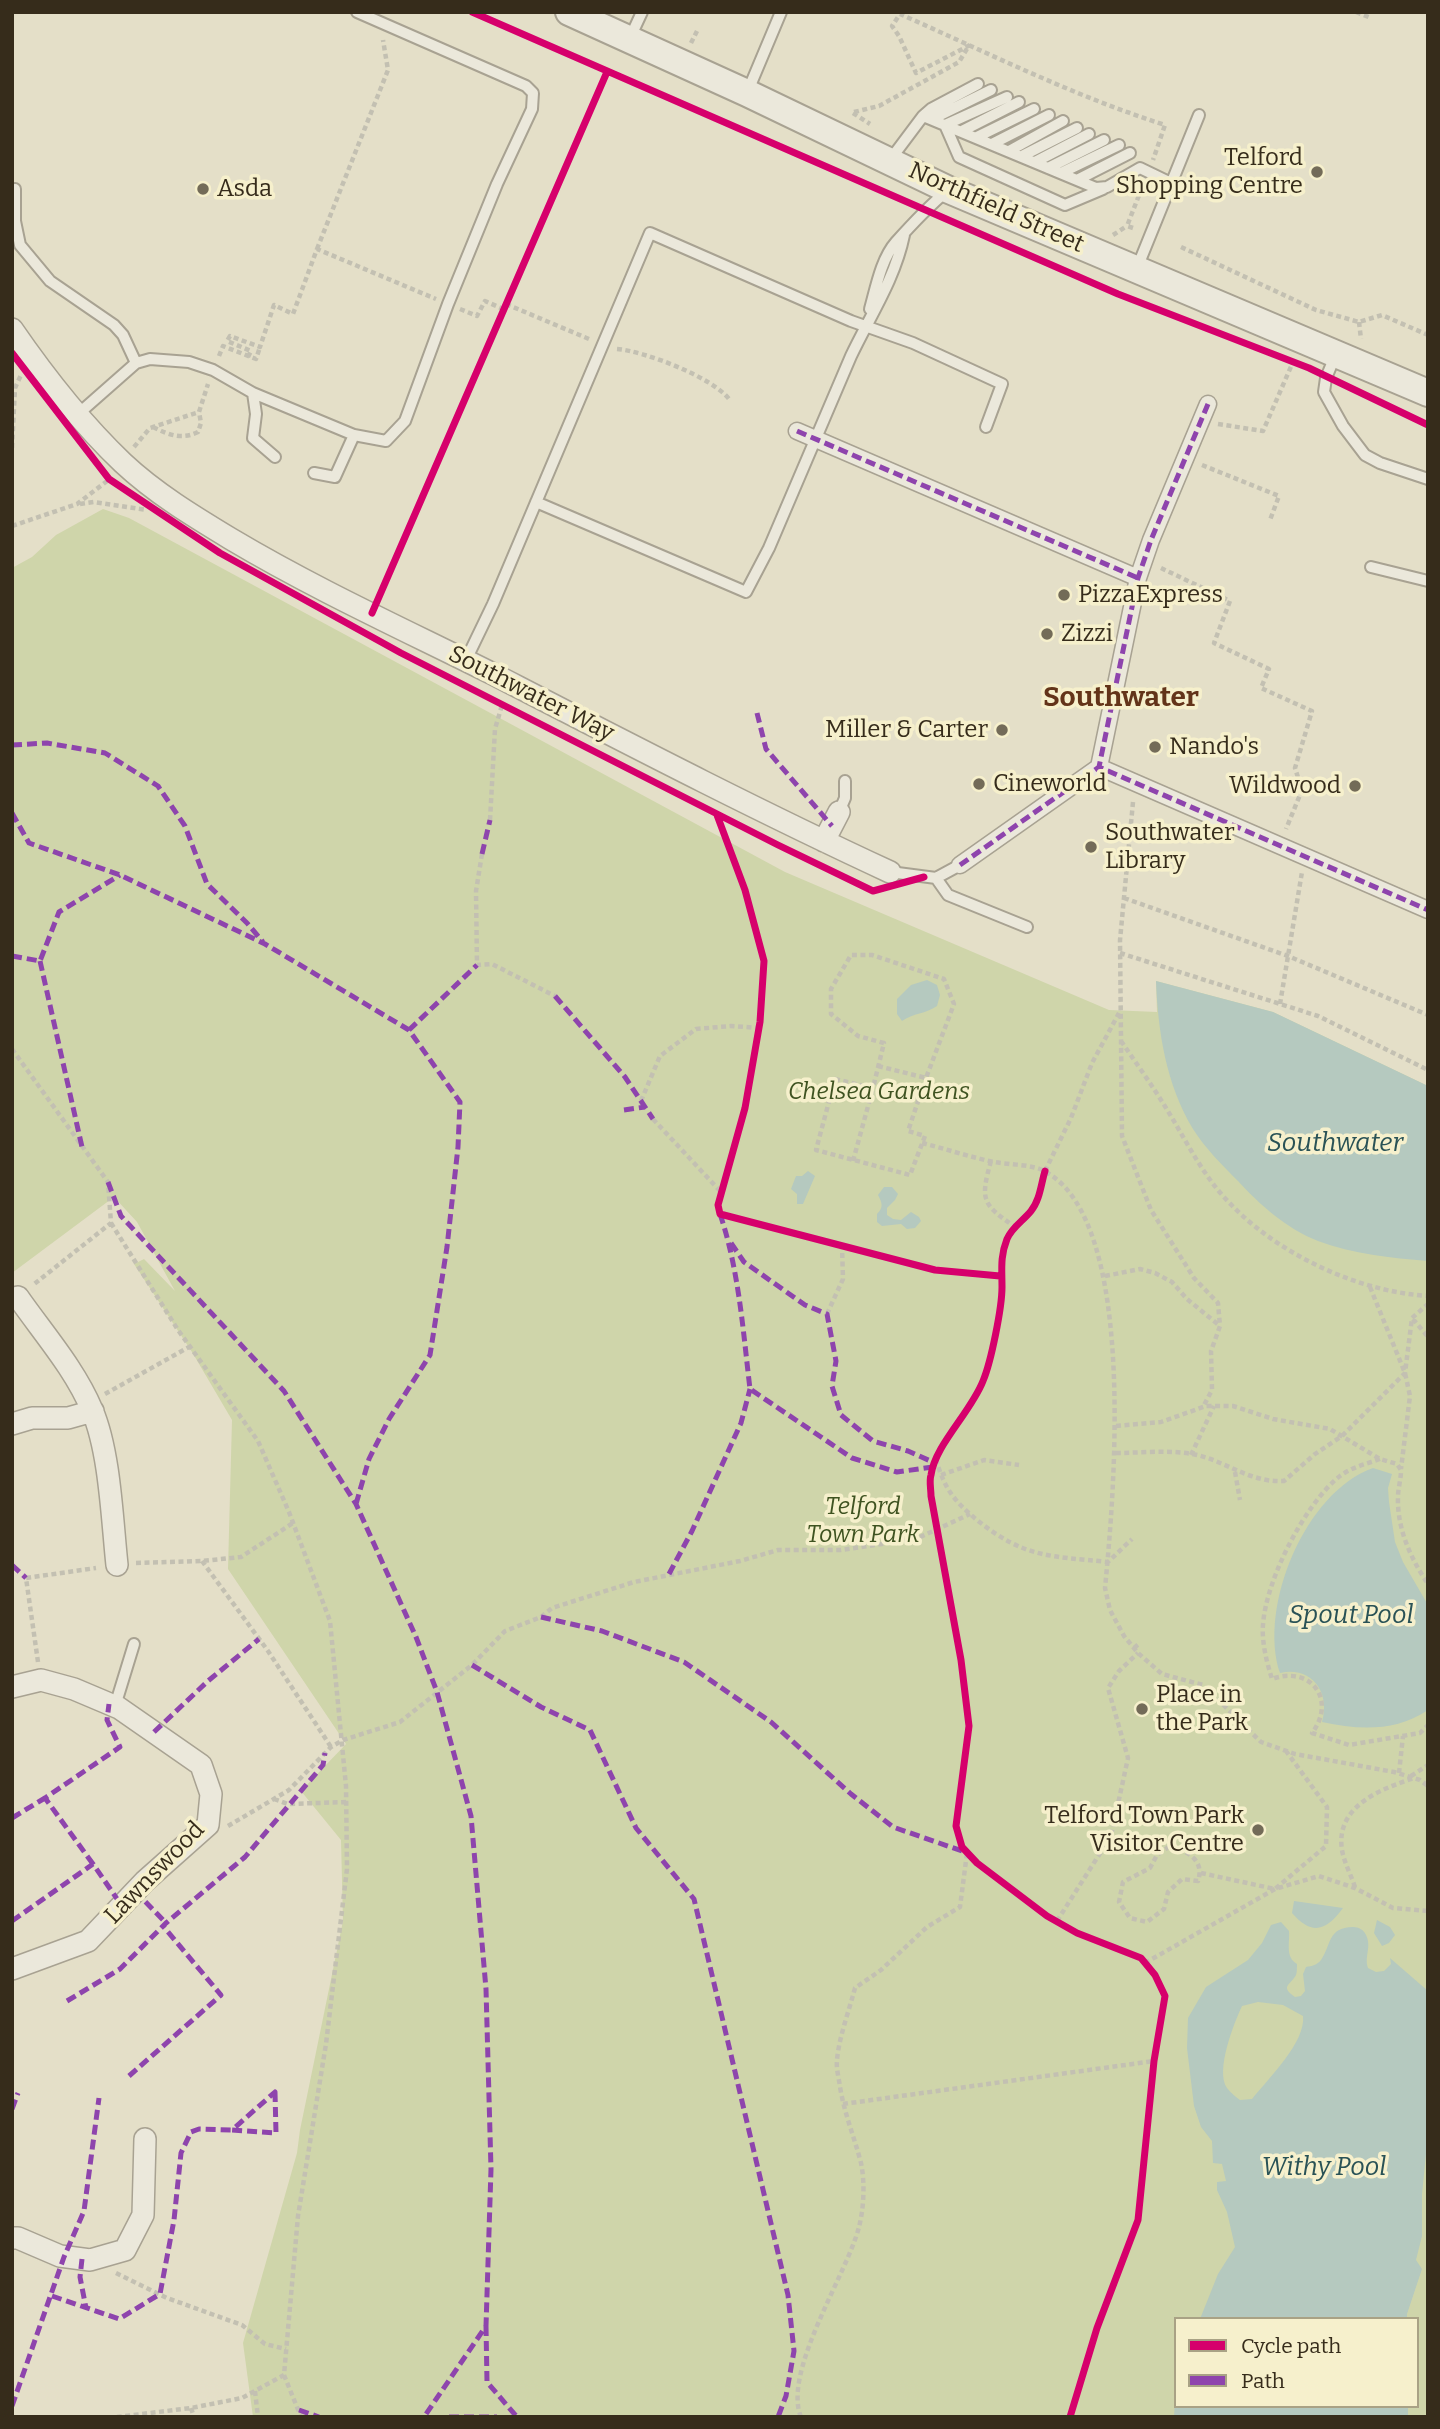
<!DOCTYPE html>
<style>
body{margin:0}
#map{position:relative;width:1440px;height:2429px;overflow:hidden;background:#e4dfc8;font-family:Bitter,serif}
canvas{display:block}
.frame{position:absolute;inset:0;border:14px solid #362c1b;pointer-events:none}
.legend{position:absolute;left:1174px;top:2317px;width:245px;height:91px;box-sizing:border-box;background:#f6f0cc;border:2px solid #a9a285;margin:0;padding:9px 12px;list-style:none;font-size:21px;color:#362c1b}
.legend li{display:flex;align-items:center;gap:14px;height:35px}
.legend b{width:35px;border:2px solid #a9a285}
</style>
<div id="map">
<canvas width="1440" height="2429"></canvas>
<div class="frame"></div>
<ul class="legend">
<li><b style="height:9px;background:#d6006c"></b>Cycle path</li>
<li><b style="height:9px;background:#8e44ad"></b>Path</li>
</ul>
</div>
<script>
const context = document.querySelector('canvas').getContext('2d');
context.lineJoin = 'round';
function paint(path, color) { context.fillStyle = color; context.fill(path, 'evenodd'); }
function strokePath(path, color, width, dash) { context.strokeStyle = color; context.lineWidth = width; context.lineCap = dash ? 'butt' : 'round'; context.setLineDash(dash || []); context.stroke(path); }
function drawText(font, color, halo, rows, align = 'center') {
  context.font = font + ' Bitter,serif'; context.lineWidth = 7; context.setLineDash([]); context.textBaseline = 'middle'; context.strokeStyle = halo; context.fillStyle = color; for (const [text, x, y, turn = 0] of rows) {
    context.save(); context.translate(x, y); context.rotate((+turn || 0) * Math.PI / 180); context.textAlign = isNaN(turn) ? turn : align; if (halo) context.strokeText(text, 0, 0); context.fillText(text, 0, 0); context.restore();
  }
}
const green = new Path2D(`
 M103 509 129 518 785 872 1109 1010 1157 1012 1156 981 1273 1012 1428 1086V2417H253L243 2343 297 2153 300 2130 343 1921 341 1840 301 1791 346 1744 228 1569 232 1420 192 1352 134 1264 144 1259 175 1291 137 1222 114 1197 12 1273V568L32 557 56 535ZM1176 2319H1417V2406H1176Z`);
const water = new Path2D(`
 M927 980 937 985 940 995 937 1006C926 1014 913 1013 902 1021L897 1014V999L911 985Z
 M1156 981 1273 1012 1428 1086V1261C1391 1258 1353 1254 1318 1241 1287 1229 1260 1205 1238 1181 1222 1165 1205 1148 1193 1129 1166 1084 1158 1032 1156 981Z
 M808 1171 815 1176 803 1204H797V1194L791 1189 796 1176H802Z
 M884 1187H892L898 1194 895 1200 887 1208V1215L893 1219 901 1220 911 1212 919 1217 921 1221 915 1228 907 1229 901 1224 882 1226 877 1222V1214C884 1207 882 1203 878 1195Z
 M1373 1468 1392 1474 1388 1488 1389 1502 1395 1542 1403 1562 1428 1605V1710C1395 1732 1359 1730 1322 1722 1331 1692 1311 1666 1280 1673 1258 1607 1305 1492 1373 1468Z
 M1294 1901 1343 1908C1326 1931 1312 1936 1292 1913Z
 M1377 1920 1390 1927 1395 1935 1389 1943 1382 1946 1374 1933Z
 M1281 1922 1289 1931C1290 1943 1285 1957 1297 1964 1297 1966 1297 1973 1296 1975 1291 1985 1279 1986 1295 1997L1301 1996 1305 1991 1303 1974 1306 1967C1312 1966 1317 1965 1321 1960 1332 1944 1327 1928 1353 1927 1359 1927 1364 1930 1366 1935 1372 1947 1364 1956 1368 1968L1376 1972 1384 1971 1391 1964 1390 1958 1428 1991V2134L1422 2194V2236L1416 2260 1422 2269 1407 2314V2319H1200L1218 2274 1235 2247 1227 2212 1217 2190V2182L1226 2181 1222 2164 1213 2163 1212 2141 1201 2127 1194 2106 1187 2048 1188 2018 1206 1987 1248 1960 1262 1943 1271 1925ZM1258 2002 1283 2005 1303 2016C1306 2042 1268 2079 1252 2099L1240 2100C1236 2097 1230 2092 1227 2088 1215 2071 1234 2023 1242 2006Z
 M1176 2384V2406H1408V2417H1174Z`);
const path = new Path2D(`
 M1356 12 1371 18
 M691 43 697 31
 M970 45 916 73 899 36 892 26 900 14C988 53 1074 96 1165 125L1153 160
 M854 112 879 106 959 62 968 47
 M853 113 870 124
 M1133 228 1127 226 1143 185
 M1113 235 1127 226
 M1181 247 1316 310 1359 322 1382 315 1428 335
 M317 249 388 70 383 40
 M506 304 589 339
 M460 309 477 316 485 301 503 309
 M1359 322 1361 339
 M617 349C644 351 712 377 729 399
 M219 356 223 346 256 359 260 347
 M248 357 251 351 227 341 230 336 260 347 274 305 293 314 317 249 436 299
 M1218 424 1263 431 1293 362
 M153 427C169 435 182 440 198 432L201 423 199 412
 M134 447 150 428 199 412 208 384
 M12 448 15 388 21 375
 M1202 465 1279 496 1270 520
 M80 504 94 502 147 510
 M12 526 77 504 111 478
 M1161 568 1230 601 1214 643 1269 669 1261 688 1312 711 1295 768 1302 790 1286 829
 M1133 802 1120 940 1122 1136 1151 1210 1194 1278 1218 1303 1220 1326
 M490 820 495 729 502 705
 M482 854 476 891 477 965 492 964 555 996
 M1124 898 1288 956 1428 1015
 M1120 953 1318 1016 1428 1070
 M1280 1004 1302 872
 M1121 1041C1136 1063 1152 1085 1166 1108 1181 1132 1194 1158 1211 1181 1258 1245 1349 1291 1428 1296
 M12 1049 108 1182 111 1223 33 1285
 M878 1066 926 1078 954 1004 944 979 872 955H851L831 989V1014L858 1036 884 1043 873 1088 835 1079 816 1150 910 1175 925 1136 908 1131 926 1078
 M641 1101 660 1056 696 1029 731 1026 759 1028
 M653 1119 721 1192
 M922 1143C946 1149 970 1157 994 1162 1010 1165 1033 1164 1046 1172 1138 1223 1114 1496 1105 1588L1110 1610 1124 1636 1138 1653 1162 1674 1203 1685 1261 1742 1295 1754 1394 1772 1420 1780 1428 1786
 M853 1161 873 1088
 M991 1161C980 1200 982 1204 1015 1227
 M1045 1171 1071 1118 1092 1063 1119 1013
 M111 1223 178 1330 258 1441 289 1512 330 1621 346 1786 347 1869 326 2044 298 2216 284 2375 242 2398 191 2408 117 2417
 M1105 1276 1140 1269 1155 1273 1172 1282 1187 1299 1220 1326 1211 1351 1212 1390 1203 1407
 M1370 1287 1405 1373 1410 1396 1401 1469
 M827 1314 843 1279 842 1246
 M1413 1319 1428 1337
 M105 1394 189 1347
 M1116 1426 1161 1422 1206 1406H1233L1273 1419 1330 1429 1380 1459 1397 1464 1401 1470C1401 1480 1398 1488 1398 1497 1397 1529 1411 1559 1428 1584
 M1116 1453C1142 1453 1171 1449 1197 1455 1227 1462 1251 1483 1284 1481L1315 1454 1342 1436 1405 1373 1412 1318 1428 1304
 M1191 1455 1214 1406
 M936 1459C944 1488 954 1501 977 1520 1024 1558 1050 1556 1108 1562L1132 1539
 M1380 1459C1366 1464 1352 1467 1340 1476 1304 1504 1259 1591 1263 1637 1264 1652 1268 1666 1272 1679 1311 1665 1337 1700 1312 1733L1349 1745 1420 1733 1428 1725
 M1235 1472 1240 1500
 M941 1475 984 1460 1019 1465
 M202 1561 268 1651 331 1747
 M136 1563 202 1561 241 1557 293 1523
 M1134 1648 1140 1643
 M38 1662 26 1578 96 1568
 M1399 1773 1403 1736
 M1411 1776 1428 1765
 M274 1799 288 1804 347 1802
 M228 1826 289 1790 331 1747 343 1740 400 1722 472 1665 505 1631 541 1617 552 1608 634 1582 740 1561 778 1550H841L916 1539 970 1514
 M1170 1846C1187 1851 1205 1860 1198 1881L1182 1879 1168 1892 1164 1909 1147 1922 1130 1918 1119 1902 1123 1882 1150 1868 1157 1855Z
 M1201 1873 1275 1889 1326 1846 1327 1807 1286 1751
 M1355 1887C1351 1875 1344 1862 1342 1850 1335 1806 1381 1789 1414 1778
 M1057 1921 1111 1836 1128 1758 1108 1688 1119 1671 1138 1653
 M1145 1963 1275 1889 1319 1876 1355 1888 1393 1908 1428 1911
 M843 2104 1154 2061
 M116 2273 167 2298 242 2325 265 2344 286 2349
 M284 2375 301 2417
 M255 2391 258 2417
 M191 2408 194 2417
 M801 2417C782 2372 847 2274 859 2227 864 2208 865 2182 861 2163 854 2136 845 2116 840 2087 839 2078 836 2069 837 2060 839 2037 849 2011 855 1988L881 1970 927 1927 960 1907 967 1853`);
const service = new Path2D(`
 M629 40 642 12
 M747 93 781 12
 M1007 97 945 125 959 157 1065 205 1103 189
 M923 116 931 109 978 84
 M932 119 991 90
 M962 131 1019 102
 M977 137 1034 109
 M992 144 1049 115
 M1009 151 1063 121
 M1022 156 1077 128
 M890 160 923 116 1096 188 1107 187 1140 168 1171 183
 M1035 162 1089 134
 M1048 168 1104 140
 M1061 173 1119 145
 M1077 180 1130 153
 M15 189V221L20 245 50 281 114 325 123 335 136 363
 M1137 268 1199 115
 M870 309C876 288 881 259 896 242 912 224 928 207 947 191
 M1336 354 1326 378 1324 392 1343 426 1365 455 1380 463 1428 479
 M253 393 256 414 253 438 275 457
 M77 415 136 363 150 359 189 362 213 370 253 393 354 435 386 441 405 421 448 304 497 184 532 109 533 93 526 86 357 12
 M314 473 335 477 354 435
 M536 502 746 592 769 548 851 356C870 316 895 279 904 235
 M1371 567 1428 581
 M466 660 493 604 650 233 851 321 913 343 1002 384 986 427
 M839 812 845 798V781
 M890 872 936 878 960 865
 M936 878 948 895 1027 927
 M115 1706 134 1644`);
const pedestrian = new Path2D(`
 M1208 404 1151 540 1138 578 1099 767 1428 910
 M797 431 1138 578
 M960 865 1099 767`);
const minor = new Path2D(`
 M12 329C45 377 80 422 123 463 155 493 193 516 231 539 315 589 405 630 493 674 625 742 756 810 890 872
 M824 841 839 812
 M18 1297C43 1333 75 1369 92 1410 110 1452 112 1519 117 1565
 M12 1424 32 1418H68L93 1411
 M12 1687 41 1680 74 1689 119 1708 201 1765 211 1794 208 1825 145 1881 88 1941 12 1969
 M12 2238H18L60 2256 90 2260 125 2250 143 2215 145 2139`);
const tertiary = new Path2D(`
 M569 12 747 93 949 190 1428 393`);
const quiet = new Path2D(`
 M1208 404 1151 540 1138 578 1099 767 1428 910
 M797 431 1138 578
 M757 713 766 749 832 826
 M12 745 47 743 105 753 158 786 185 826 207 884 247 923 263 942
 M12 813 29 843 120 875 265 944 409 1030 460 1102 458 1147 447 1247 430 1355 389 1419 369 1459 356 1504
 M482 854 490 820
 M960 865 1099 767
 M12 956 40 961 59 912 120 875
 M40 961 82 1147
 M555 996 625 1077 653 1119
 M409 1030 477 965
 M624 1110 645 1107
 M108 1182 121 1216 284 1391 356 1504 416 1637 437 1692 471 1816 486 1989 491 2169 486 2326 424 2417
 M720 1214C739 1270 743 1331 750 1389L852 1458 897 1472 933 1467
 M731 1243 744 1262 805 1305 827 1314 836 1361 832 1386 841 1415 873 1441 908 1451 935 1463
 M12 1565 26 1578
 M669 1574 692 1531 741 1423 750 1389
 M541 1617 602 1631 684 1662 771 1722 851 1794 893 1827 965 1852
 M472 1665 541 1707 590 1730 636 1828 694 1899 788 2295 794 2351 786 2396 778 2417
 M154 1732 208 1681 259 1639
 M12 1818 45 1798
 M93 1864 45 1798 120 1747 107 1720 109 1704
 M135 1891 166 1923
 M12 1921 93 1864 122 1906
 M67 2001 120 1969 166 1923 245 1857 323 1765 325 1753
 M129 2076 221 1995 163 1926
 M275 2092 276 2133 232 2130Z
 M12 2109 18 2093
 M82 2259 80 2277 86 2308
 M52 2296 119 2319 160 2294 174 2220 181 2153 191 2132 199 2129 232 2130
 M486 2326 487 2382 517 2417
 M12 2406 64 2257 84 2211 99 2098
 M299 2410 319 2417
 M449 2417H497`);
const cycleway = new Path2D(`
 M472 12 1118 294 1309 368 1428 425
 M12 353 109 479 220 553 401 653 778 845 873 891 924 877
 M372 613 607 72
 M717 815 745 890 764 961 760 1022 745 1108 718 1205 720 1214 935 1270 1000 1276
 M1045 1171C1041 1184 1040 1200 1031 1211 1023 1221 1012 1227 1007 1239 1000 1257 1002 1269 1002 1287 1002 1308 991 1362 983 1381 971 1412 935 1445 931 1475 929 1481 931 1489 931 1496L961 1660 969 1726 956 1826 962 1847 977 1863 1047 1916 1077 1933 1141 1958 1155 1975 1165 1996 1154 2061 1138 2220 1097 2328 1070 2417`);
const markers = [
 [1317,172,7,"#736b58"],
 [203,189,7,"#736b58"],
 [1064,595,7,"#736b58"],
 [1047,634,7,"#736b58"],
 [1002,730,7,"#736b58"],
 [1155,747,7,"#736b58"],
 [979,784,7,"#736b58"],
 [1355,786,7,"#736b58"],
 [1091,847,7,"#736b58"],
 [1142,1709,7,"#736b58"],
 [1258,1830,7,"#736b58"]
];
const poiNames = [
 ["Telford",1303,158,"right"],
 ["Shopping Centre",1303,186,"right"],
 ["Asda",217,189],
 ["PizzaExpress",1078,595],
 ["Zizzi",1061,634],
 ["Miller & Carter",988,730,"right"],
 ["Nando's",1169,747],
 ["Cineworld",993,784],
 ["Wildwood",1341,786,"right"],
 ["Southwater",1105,833],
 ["Library",1105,861],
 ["Place in",1156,1695],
 ["the Park",1156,1723],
 ["Telford Town Park",1244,1816,"right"],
 ["Visitor Centre",1244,1844,"right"]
];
const streetNames = [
 ["Northfield Street",996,208,24],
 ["Southwater Way",531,694,27],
 ["Lawnswood",155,1873,-46]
];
const parkNames = [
 ["Chelsea Gardens",879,1092],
 ["Telford",863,1507],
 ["Town Park",863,1535]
];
const waterNames = [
 ["Southwater",1335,1144],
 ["Spout Pool",1351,1616],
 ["Withy Pool",1324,2168]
];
const quarterNames = [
 ["Southwater",1121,698]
];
paint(green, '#cfd5aa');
paint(water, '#b5c9bf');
strokePath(service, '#a8a292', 14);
strokePath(pedestrian, '#a8a292', 19);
strokePath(minor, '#a8a292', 24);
strokePath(tertiary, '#a8a292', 30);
strokePath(path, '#c3c0b2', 4.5, [5, 3.5]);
strokePath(service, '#ebe8db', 10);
strokePath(pedestrian, '#ebe8db', 16);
strokePath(minor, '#ebe8db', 21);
strokePath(tertiary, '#ebe8db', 26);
strokePath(quiet, '#8e44ad', 5, [10, 5]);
strokePath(cycleway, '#d6006c', 7);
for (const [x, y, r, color] of markers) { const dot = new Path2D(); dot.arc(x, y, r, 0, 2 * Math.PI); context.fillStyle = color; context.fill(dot); strokePath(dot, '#f6f0cc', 2.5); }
drawText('24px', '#362c1b', '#f6f0cc', poiNames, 'left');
drawText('24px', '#362c1b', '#f6f0cc', streetNames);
drawText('italic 24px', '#3f5321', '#f6f0cc', parkNames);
drawText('italic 26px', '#295256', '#f6f0cc', waterNames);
drawText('bold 28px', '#633419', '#f6f0cc', quarterNames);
</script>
